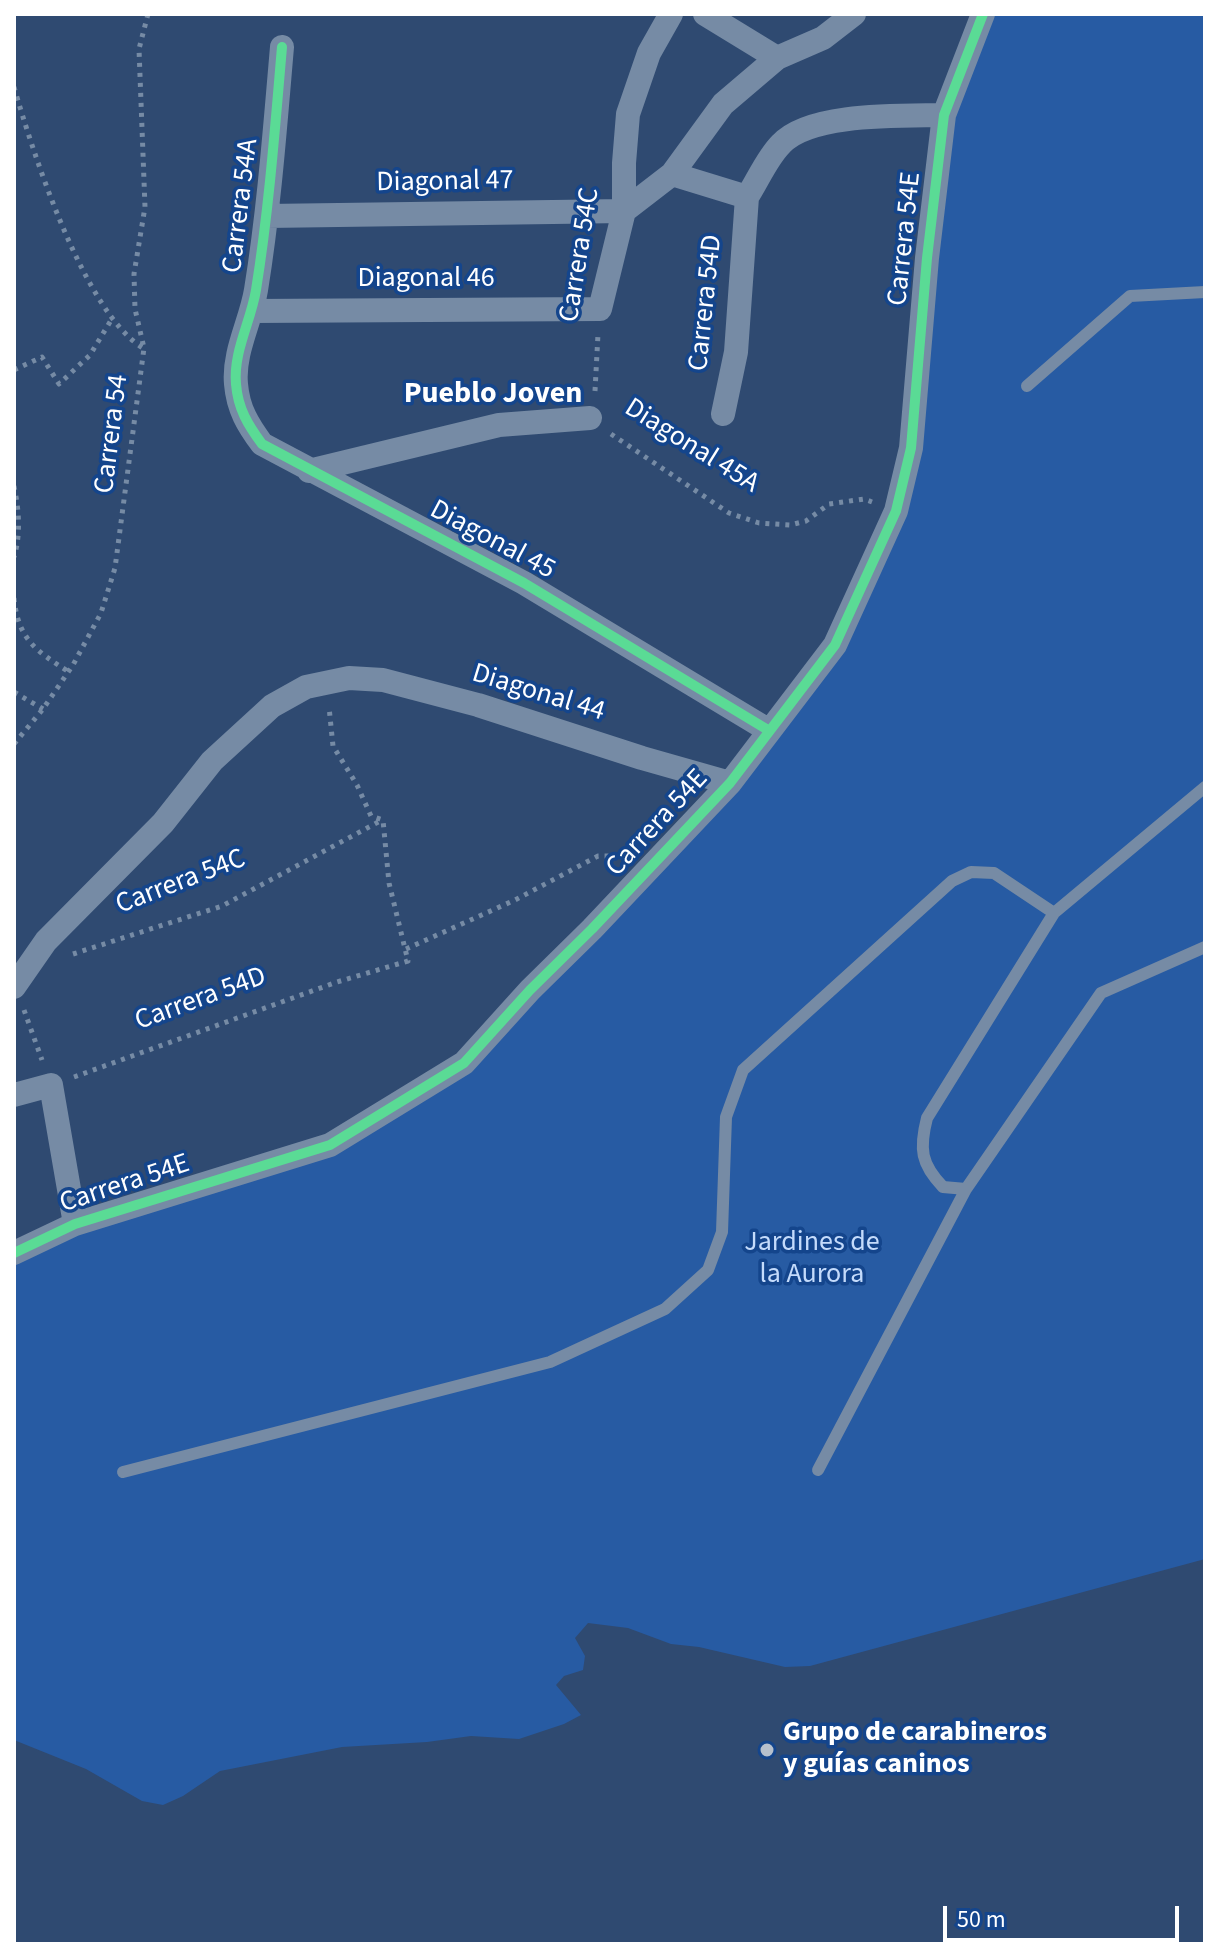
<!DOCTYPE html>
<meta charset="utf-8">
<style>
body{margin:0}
#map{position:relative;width:1219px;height:1958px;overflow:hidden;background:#2f4a71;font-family:"Source Sans 3",sans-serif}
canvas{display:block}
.frame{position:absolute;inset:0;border:16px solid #fff;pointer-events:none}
.scale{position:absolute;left:943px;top:1906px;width:236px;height:36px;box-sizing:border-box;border:4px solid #fff;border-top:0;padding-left:10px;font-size:24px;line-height:28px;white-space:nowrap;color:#fff;-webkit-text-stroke:6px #14458c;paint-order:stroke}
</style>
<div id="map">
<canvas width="1219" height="1958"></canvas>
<div class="frame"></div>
<div class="scale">50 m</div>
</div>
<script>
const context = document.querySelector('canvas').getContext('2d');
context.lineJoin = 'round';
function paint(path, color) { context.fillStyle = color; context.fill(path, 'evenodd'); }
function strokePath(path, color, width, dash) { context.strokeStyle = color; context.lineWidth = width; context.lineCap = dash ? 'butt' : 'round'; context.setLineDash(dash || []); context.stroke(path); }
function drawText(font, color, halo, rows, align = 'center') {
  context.font = font + ' "Source Sans 3",sans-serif'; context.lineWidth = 7; context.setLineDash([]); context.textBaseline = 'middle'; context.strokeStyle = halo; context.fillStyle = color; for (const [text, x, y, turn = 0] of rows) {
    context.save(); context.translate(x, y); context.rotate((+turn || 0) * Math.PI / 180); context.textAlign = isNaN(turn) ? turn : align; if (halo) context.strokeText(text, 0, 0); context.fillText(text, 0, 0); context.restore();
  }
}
const green = new Path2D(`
 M983 14H1205V1559L810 1666 785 1667 699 1647 671 1644 628 1628 588 1623 575 1638 585 1656 583 1670 564 1676 556 1685 581 1715 564 1724 519 1739 471 1736 427 1742 342 1747 220 1771 183 1796 163 1805 142 1801 86 1769 14 1740V1253L330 1145 465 1063 592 929 835 645 896 511 944 115Z`);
const path = new Path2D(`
 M14 87C33 153 84 312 143 348
 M14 370 42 357 59 384 90 355 113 317
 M595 391 598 334
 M611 434 729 513 759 523 790 525 806 521 829 504 864 499 872 502
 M14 486C19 510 21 534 14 557
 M14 598C18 639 36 651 69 672
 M14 692 43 709
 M14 744 43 709 73 665 101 613 115 568 144 348 135 309 134 274 145 207 139 49 148 14
 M406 949 515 900 598 856H624
 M73 954 222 906 382 820
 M24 1010 42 1060
 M74 1077 337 982 408 961 389 883 383 820 371 816 357 785 333 746 329 707`);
const service = new Path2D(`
 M1027 386 1130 296 1205 292
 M1205 787 1054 913 927 1118C919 1149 921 1164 943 1187L966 1189 1101 993 1205 947
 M818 1470 966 1189
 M123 1472 550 1362 665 1309 708 1270 722 1232 726 1117 743 1070 952 881 971 872 994 873 1054 913`);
const minor = new Path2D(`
 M705 14 777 58
 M282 47C275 128 269 209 256 290 251 321 233 352 236 384 238 409 248 425 262 444L524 583 768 730
 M672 174 723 104 777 58 823 38 854 14
 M267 216 624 211 672 174 747 197C758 180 767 158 781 144 810 112 904 116 944 115
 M253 311 600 309 624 211V163L628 114 649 53 671 14
 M723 414 736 352 747 197
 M309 471 499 425 590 418
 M14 987 46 941 163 823 212 761 272 706 306 687 349 678 383 680 478 705 642 758 730 783
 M14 1095 51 1085 75 1224
 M14 1253 75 1224 330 1145 464 1063 530 990 592 929 730 783 835 645 896 511 911 448 927 258 944 115 983 14`);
const cycleway = new Path2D(`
 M282 47C275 128 269 209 256 290 251 321 233 352 236 384 238 409 248 425 262 444L524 583 768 730
 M14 1253 75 1224 330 1145 464 1063 530 990 592 929 730 783 835 645 896 511 911 448 927 258 944 115 983 14`);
const markers = [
 [767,1750,8,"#b6c0cd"]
];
const streetNames = [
 ["Diagonal 47",445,183,-1],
 ["Carrera 54A",242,206,-83],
 ["Carrera 54E",906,239,-84],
 ["Carrera 54C",581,255,-81],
 ["Diagonal 46",426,280],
 ["Carrera 54D",707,303,-84],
 ["Carrera 54",113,434,-83],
 ["Diagonal 45A",691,447,32],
 ["Diagonal 45",492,541,28],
 ["Diagonal 44",538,694,17],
 ["Carrera 54E",658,824,-47],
 ["Carrera 54C",181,883,-21],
 ["Carrera 54D",201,1000,-20],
 ["Carrera 54E",125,1185,-18]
];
const parkNames = [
 ["Jardines de",812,1244],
 ["la Aurora",812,1276]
];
const poiNames = [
 ["Grupo de carabineros",783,1734],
 ["y guías caninos",783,1766]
];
const neighbourhoodNames = [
 ["Pueblo Joven",493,395]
];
paint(green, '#275ba3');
strokePath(path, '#768ba5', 5, [4, 6]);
strokePath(service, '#768ba5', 12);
strokePath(minor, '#768ba5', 24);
strokePath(cycleway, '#5adb95', 10);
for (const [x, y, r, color] of markers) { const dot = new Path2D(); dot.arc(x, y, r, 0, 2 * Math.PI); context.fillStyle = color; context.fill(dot); strokePath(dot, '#14458c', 3); }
drawText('28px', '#fff', '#14458c', streetNames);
drawText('28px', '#c4dbfb', '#14458c', parkNames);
drawText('bold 28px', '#fff', '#14458c', poiNames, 'left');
drawText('bold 30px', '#fff', '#14458c', neighbourhoodNames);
</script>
